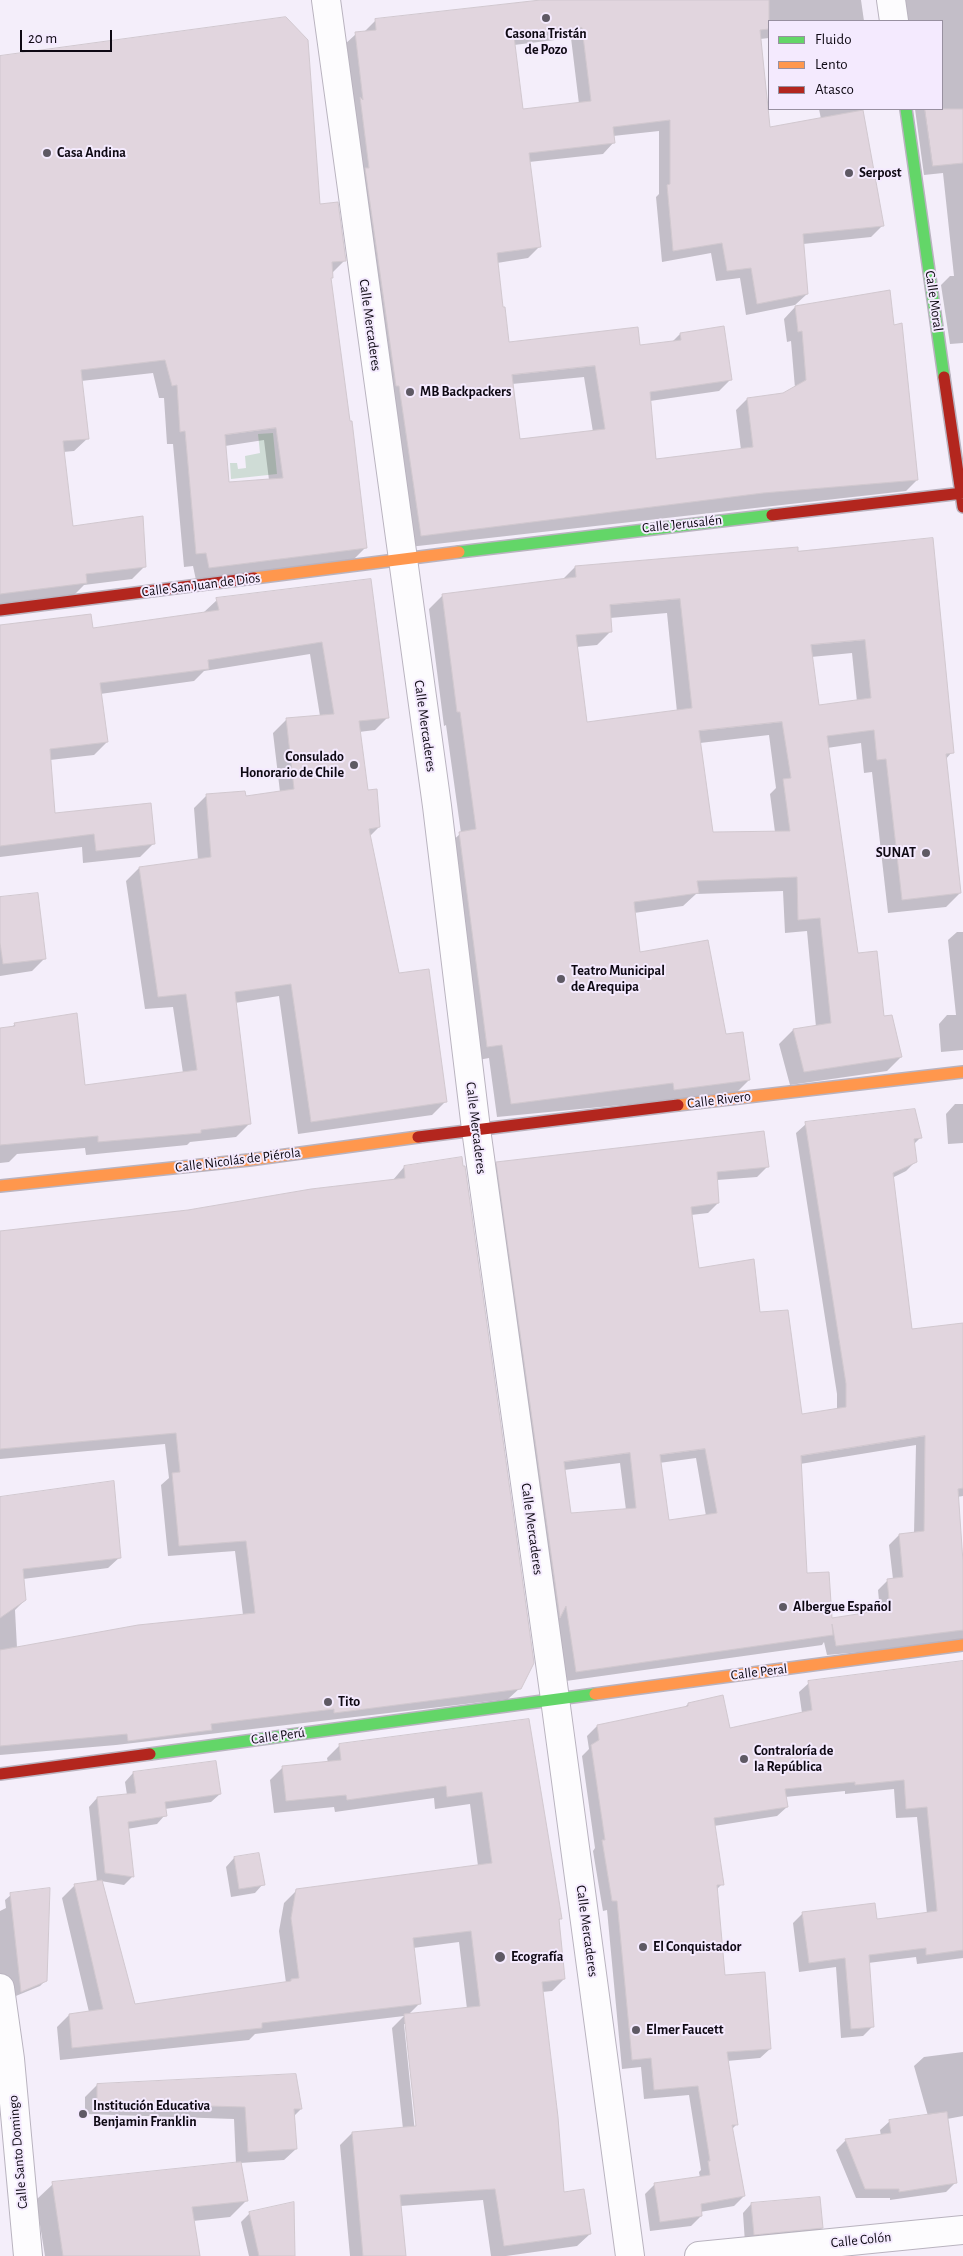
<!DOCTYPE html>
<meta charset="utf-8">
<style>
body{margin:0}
#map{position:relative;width:963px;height:2256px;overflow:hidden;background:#f4eefa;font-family:"Alegreya Sans",sans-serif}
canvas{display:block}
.legend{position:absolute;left:768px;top:20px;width:175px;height:90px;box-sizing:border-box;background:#f4eafe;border:1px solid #9890a0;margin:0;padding:6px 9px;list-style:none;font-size:15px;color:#0e0913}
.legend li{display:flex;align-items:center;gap:10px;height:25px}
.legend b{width:25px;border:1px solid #9890a0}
.scale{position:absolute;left:20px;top:30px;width:92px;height:22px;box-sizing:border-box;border:2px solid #0e0913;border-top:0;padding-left:6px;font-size:15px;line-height:18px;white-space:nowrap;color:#0e0913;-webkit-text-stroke:4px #f4eafe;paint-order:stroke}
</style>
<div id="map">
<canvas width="963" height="2256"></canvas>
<ul class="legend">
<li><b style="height:6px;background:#63d668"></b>Fluido</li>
<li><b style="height:6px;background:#ff974d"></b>Lento</li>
<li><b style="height:6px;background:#b3261e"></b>Atasco</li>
</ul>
<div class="scale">20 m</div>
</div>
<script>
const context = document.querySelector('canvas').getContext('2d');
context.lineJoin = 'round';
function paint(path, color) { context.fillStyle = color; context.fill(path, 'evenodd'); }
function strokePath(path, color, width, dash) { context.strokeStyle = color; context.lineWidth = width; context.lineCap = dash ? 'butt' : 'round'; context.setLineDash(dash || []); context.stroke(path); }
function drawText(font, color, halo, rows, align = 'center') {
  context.font = font + ' "Alegreya Sans",sans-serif'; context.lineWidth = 4; context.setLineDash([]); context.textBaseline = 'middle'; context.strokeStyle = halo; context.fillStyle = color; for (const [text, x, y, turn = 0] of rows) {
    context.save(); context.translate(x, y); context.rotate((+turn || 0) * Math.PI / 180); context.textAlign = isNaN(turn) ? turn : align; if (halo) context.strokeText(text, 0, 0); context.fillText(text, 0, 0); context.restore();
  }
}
const green = new Path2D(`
 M273 433 277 474 231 479 230 463H237L238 469 246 468 245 456 260 453 258 434Z`);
const shadow = new Path2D(`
 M554 0H861L864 21H769V38L760 39 769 129 821 119 819 109H862L883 225 871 237 803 244 807 294 795 305 746 315 740 278 716 281 711 253 662 262 656 197 659 194V131L613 136 614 142 603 154 529 162 539 247 528 258 497 263 502 309 508 344 639 346 672 342 680 334 731 379 719 391 650 401 655 460 741 450 736 410 747 399 783 394 795 388 791 341 787 342 784 319 795 307 893 326 917 480 906 491 409 547 344 45 356 34 364 32 376 20ZM571 38 579 104 522 110 514 45ZM584 377 593 432 519 439 512 384Z
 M902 0H963V343L950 344 941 285 950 276H954L943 173 924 175 915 109H942V21H904Z
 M0 57 319 205 345 260 331 274 330 280 366 547 353 560 196 580 193 566 184 567 173 444H167L164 398H159L153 373 81 381 88 438 74 451 63 452 72 527 145 566 132 579 84 585 73 596 0 605ZM264 440 269 480 228 483 225 446Z
 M797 552 952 752 945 760 960 893 946 907 888 913 872 772 864 773 861 743 827 748 857 954 901 1057 887 1071 790 1085 779 1044 793 1030 816 1027 807 931 785 933 783 891 696 894 683 906 634 913 639 954 725 1036 749 1080 735 1094 497 1117 489 1058 473 1061 446 847 461 833 446 725 444 726 429 609 443 595 562 580 575 567ZM667 613 677 712 586 723 576 647 597 645 611 631 610 618ZM852 653 857 702 818 707 811 657ZM769 735 776 788 770 794 775 832 712 833 700 743Z
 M370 580 388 717 375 730 359 732 367 791 379 827 369 837 398 975 445 1102 432 1115 298 1134 279 996 235 1003 249 1124 236 1137 190 1142 187 1145 86 1155 85 1148 17 1154 9 1162 0 1163V1029L11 1028 15 1024 84 1086 183 1073 173 1007 145 1009 126 881 139 868 198 860 194 808 207 795 245 798 280 792 273 733 286 720 320 716 310 654 204 671 194 681 100 694 107 742 94 755 50 760 54 814 153 844 140 857 83 863 82 847 0 857V627L92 629 203 613 217 600Z
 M0 898 45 958 32 971 0 976Z
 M957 932H963V1050L941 1052 939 1024 947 1015H956L948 940Z
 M955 1104H963V1143L948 1144 946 1114Z
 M806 1124 920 1138 914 1144 916 1161 906 1171 892 1178 911 1331 963 1324V1496L957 1497 963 1568V1643L827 1655 824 1642 822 1645 566 1681 487 1173 497 1163 767 1167 757 1177 717 1180 718 1203 708 1213 691 1215 698 1269 759 1314 801 1416 837 1409V1394L796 1133ZM916 1445 914 1533 899 1535 889 1545 893 1579 888 1580 878 1590 880 1611 831 1619 806 1575 800 1464ZM696 1458 706 1516 668 1522 659 1463ZM620 1463 626 1510 569 1515 564 1470Z
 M404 1167 520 1688 508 1699 116 1745 0 1755V1498L120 1557 108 1568 23 1579 25 1600 15 1610 17 1648 243 1615 235 1551 168 1556 161 1485 169 1478 165 1444 0 1459V1232L189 1212 393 1180Z
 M963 1662V1958L917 1964 916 1957 868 1963 873 2026 863 2036 841 2038 836 1967 799 1972 793 1923 803 1913 876 1921 927 1914 917 1817 896 1818 894 1789 845 1794V1791L785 1797 787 1807 777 1816 714 1826 722 1884 716 1890 724 1977 770 2049 760 2058 727 2061 737 2124 732 2129 744 2196 734 2206 700 2212 701 2216 691 2226 650 2231 645 2194 655 2184 700 2178 699 2172 701 2170 689 2095 644 2099 641 2067 622 2069 607 1910 603 1911 593 1851 595 1848 582 1756 589 1749 587 1736 597 1726 684 1708 688 1704 729 1729 802 1713 799 1692 809 1683Z
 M528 1720 561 1918 558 1921 564 1979 552 1991 542 1992 563 2193 590 2234 577 2246 506 2256H491L483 2200 400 2206 405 2256H350L340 2145 352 2133 403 2129 392 2028 404 2016 255 2034 249 2040 60 2060 57 2027 69 2015 89 2012 62 1898 75 1885 97 1882 89 1807 97 1798 127 1795 125 1782 133 1773 220 1794 211 1802 165 1809V1815L157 1824 127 1829 133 1876 124 1885 101 1881 134 2005 286 1983 279 1931 284 1903 297 1890 478 1866 470 1804 435 1809 434 1798 335 1812 334 1807 274 1813 270 1780 283 1767 328 1763 327 1758 339 1746ZM459 1942 467 2009 408 2015 420 2003 413 1948ZM404 2024H406L418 2132 415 2133Z
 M258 1854 263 1884 255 1893 231 1897 226 1867 234 1858Z
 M11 1895 46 1980 40 1986 11 1998 0 1979V1911L6 1908 5 1900Z
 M963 2052V2116L947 2119 955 2183 946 2192 890 2200V2198H856L836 2150 845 2141 881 2136 880 2130 890 2121 928 2116 914 2066 924 2057Z
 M97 2085 301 2109 294 2116 296 2149 284 2160 240 2163 246 2201 230 2217 193 2221 189 2256H45L36 2200 53 2184 236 2164 234 2119 85 2114V2097Z
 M751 2204 822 2228 814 2236 745 2243 743 2213Z
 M249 2214 294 2256H249L241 2222Z`);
const building = new Path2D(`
 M541 0H769V29L760 30 770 127 863 110 884 226 803 234 808 294 757 304 751 268 727 271 722 243 673 251 667 185 670 184V120L613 127 615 143 529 153 541 247 497 253 503 307H505L509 342 638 327 640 345 681 340 680 333 724 326 732 380 650 392 656 459 753 447 747 398 783 393 806 380 802 331 798 332 795 306 890 290 894 325 902 323 918 480 763 493 421 536 399 386H396L365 168H369L360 97 363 100 355 32 376 30 375 19ZM582 28 591 101 523 109 514 36ZM595 366 605 429 520 439 512 375Z
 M286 17 308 40 320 204 338 202 346 261 332 262 333 278H331L350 421H352L367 548 209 568 206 553 196 554 185 431 180 432 177 385 172 386 165 360 81 370 89 439 63 441 73 526 143 516 146 567 86 574 87 583 0 594V56ZM276 428 283 478 229 482 225 435Z
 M925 109H963V163L933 166Z
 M933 538 954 753 946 754 961 893 902 900 886 759 877 760 874 730 827 736 858 953 877 951 884 1016 892 1015 902 1057 804 1072 793 1029 831 1023 820 918 798 920 797 877 697 881 699 893 634 902 640 952 708 940 726 1034 743 1032 750 1080 674 1090 673 1083 511 1104 502 1045 487 1047 459 832 476 829 460 712H457L442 594 576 577 575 566 798 547V551ZM680 599 692 708 587 722 576 635 612 632 610 605ZM865 640 871 698 819 705 811 645ZM782 722 791 778 783 779 790 831 713 832 699 731Z
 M371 579 389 718 359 721 368 790 377 789 380 827 369 829 399 973 429 969 447 1102 311 1122 291 984 235 992 251 1124 201 1130V1133L98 1142V1136L0 1145V1028L15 1026 14 1023 77 1013 85 1085 197 1070 186 994 158 997 139 867 211 857 206 794 245 791 246 796 294 789 286 718 334 714 322 642 208 660 209 669 100 683 108 742 50 749 55 813 151 803 155 844 96 851 94 834 0 846V625L91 614 93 628 219 610 216 598Z
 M38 893 46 959 3 964 0 943V897Z
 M915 1109 922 1138 914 1139 917 1162 893 1173 912 1329 963 1323V1488L958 1489 963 1562V1630L836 1646 832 1624 833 1635 576 1672 566 1606 560 1618 496 1162 764 1131 769 1167 717 1172 719 1203 691 1207 699 1268 754 1259 760 1312 788 1310 802 1414 846 1407V1384L805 1122ZM925 1436 924 1531 899 1534 903 1577 887 1579 890 1609 832 1618 829 1572 807 1573 801 1456ZM705 1449 717 1513 669 1520 660 1455ZM630 1453 636 1508 571 1513 564 1462Z
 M462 1157 463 1166H465L534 1663 521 1689 334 1713V1709L211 1724 212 1730 128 1741 127 1734 0 1746V1650L138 1625 255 1613 246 1541 179 1546 172 1473 180 1472 176 1433 0 1449V1231L188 1210 311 1189 405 1178 404 1166Z
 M114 1481 121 1558 23 1569 26 1600 0 1618V1497Z
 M963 1661V1950L926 1955V1948L869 1955 874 2027 851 2029 845 1958 809 1963 802 1912 875 1903 877 1919 937 1911 927 1807 906 1809 904 1780 855 1785V1782L785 1789 788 1807 714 1818 724 1885H717L725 1975 765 1972 771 2049 727 2052 738 2125H732L745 2196 701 2204 702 2216 660 2222 654 2183 710 2175 708 2161H710L698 2086 654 2090 651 2058 632 2060 617 1901H612L602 1840H605L591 1745 599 1740 597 1725 688 1706V1703L723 1695 730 1728 812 1710 808 1681Z
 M529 1719 562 1919H559L565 1979 542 1982 558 2117 564 2192 584 2189 591 2234 504 2246 495 2189 400 2195 406 2256H363L352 2132 416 2126 404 2014 480 2006 471 1931 413 1938 421 2004 262 2023V2028L72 2048 69 2014 103 2009 74 1884 102 1880 135 2004 291 1981V1979L299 1978 291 1918 296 1889 492 1863 482 1792 447 1797 446 1786 347 1800 346 1795 286 1801 282 1766 341 1760 339 1744Z
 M216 1761 221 1794 165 1802 167 1816 128 1822 134 1877 105 1873 97 1797 136 1793 133 1772Z
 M259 1853 265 1885 239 1889 234 1857Z
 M50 1888 47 1981 21 1992 10 1893Z
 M296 2074 302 2109H294L297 2149 248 2152 245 2107 97 2103V2084Z
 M947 2112 957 2183 899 2192V2189H865L845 2139 891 2133 889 2120Z
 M241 2162 248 2201 192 2207 200 2256H63L52 2182Z
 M820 2197 823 2228 754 2235 751 2203Z
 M294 2202 295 2256H259L249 2212Z`);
const street = new Path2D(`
 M326 0 437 806 476 1129 555 1699 630 2256
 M891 0 894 21
 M0 1988 10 2059 28 2256
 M699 2256 963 2230`);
const fast = new Path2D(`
 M906 109 944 377
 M459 552 772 515
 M150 1754 595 1694`);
const slow = new Path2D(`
 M254 578 459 552
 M678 1105 963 1072
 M0 1186 249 1160 418 1137
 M595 1694 963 1645`);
const jam = new Path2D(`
 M944 377 963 507
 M772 515 963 493
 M0 610 254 578
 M418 1137 678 1105
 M0 1774 150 1754`);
const markers = [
 [546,18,5,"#5e5964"],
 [47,153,5,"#5e5964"],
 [849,173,5,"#5e5964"],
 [410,392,5,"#5e5964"],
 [354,765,5,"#5e5964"],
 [926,853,5,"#5e5964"],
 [561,979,5,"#5e5964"],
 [783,1607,5,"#5e5964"],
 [328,1702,5,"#5e5964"],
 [744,1759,5,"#5e5964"],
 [643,1947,5,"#5e5964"],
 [500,1957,6,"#5e5964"],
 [636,2030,5,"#5e5964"],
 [83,2114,5,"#5e5964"]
];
const poiNames = [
 ["Casona Tristán",546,34,"center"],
 ["de Pozo",546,50,"center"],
 ["Casa Andina",57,153],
 ["Serpost",859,173],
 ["MB Backpackers",420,392],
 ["Consulado",344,757,"right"],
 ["Honorario de Chile",344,773,"right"],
 ["SUNAT",916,853,"right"],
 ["Teatro Municipal",571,971],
 ["de Arequipa",571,987],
 ["Albergue Español",793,1607],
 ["Tito",338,1702],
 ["Contraloría de",754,1751],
 ["la República",754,1767],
 ["El Conquistador",653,1947],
 ["Ecografía",511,1957],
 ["Elmer Faucett",646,2030],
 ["Institución Educativa",93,2106],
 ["Benjamin Franklin",93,2122]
];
const streetNames = [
 ["Calle Moral",934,301,82],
 ["Calle Mercaderes",370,325,82],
 ["Calle Jerusalén",682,524,-6],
 ["Calle San Juan de Dios",201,585,-7],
 ["Calle Mercaderes",425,726,82],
 ["Calle Rivero",719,1100,-7],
 ["Calle Mercaderes",476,1128,83],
 ["Calle Nicolás de Piérola",238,1160,-7],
 ["Calle Mercaderes",532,1529,82],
 ["Calle Peral",759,1672,-7],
 ["Calle Perú",278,1736,-8],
 ["Calle Mercaderes",587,1931,82],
 ["Calle Santo Domingo",18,2152,-95],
 ["Calle Colón",861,2240,-6]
];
paint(green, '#cfdcd6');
paint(shadow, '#0003');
paint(building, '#e1d5de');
strokePath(building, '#d1c8cf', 1);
strokePath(street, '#b9b3bf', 30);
strokePath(fast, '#b9b3bf', 14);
strokePath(slow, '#b9b3bf', 14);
strokePath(jam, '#b9b3bf', 14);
strokePath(street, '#fdfcfe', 28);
strokePath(fast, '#63d668', 11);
strokePath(slow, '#ff974d', 11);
strokePath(jam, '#b3261e', 11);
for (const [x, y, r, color] of markers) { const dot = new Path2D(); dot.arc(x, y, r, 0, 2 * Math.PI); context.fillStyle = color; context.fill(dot); strokePath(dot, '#f4eafe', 2); }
drawText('bold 14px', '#0e0913', '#f4eafe', poiNames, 'left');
drawText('14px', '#0e0913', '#f4eafe', streetNames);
</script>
